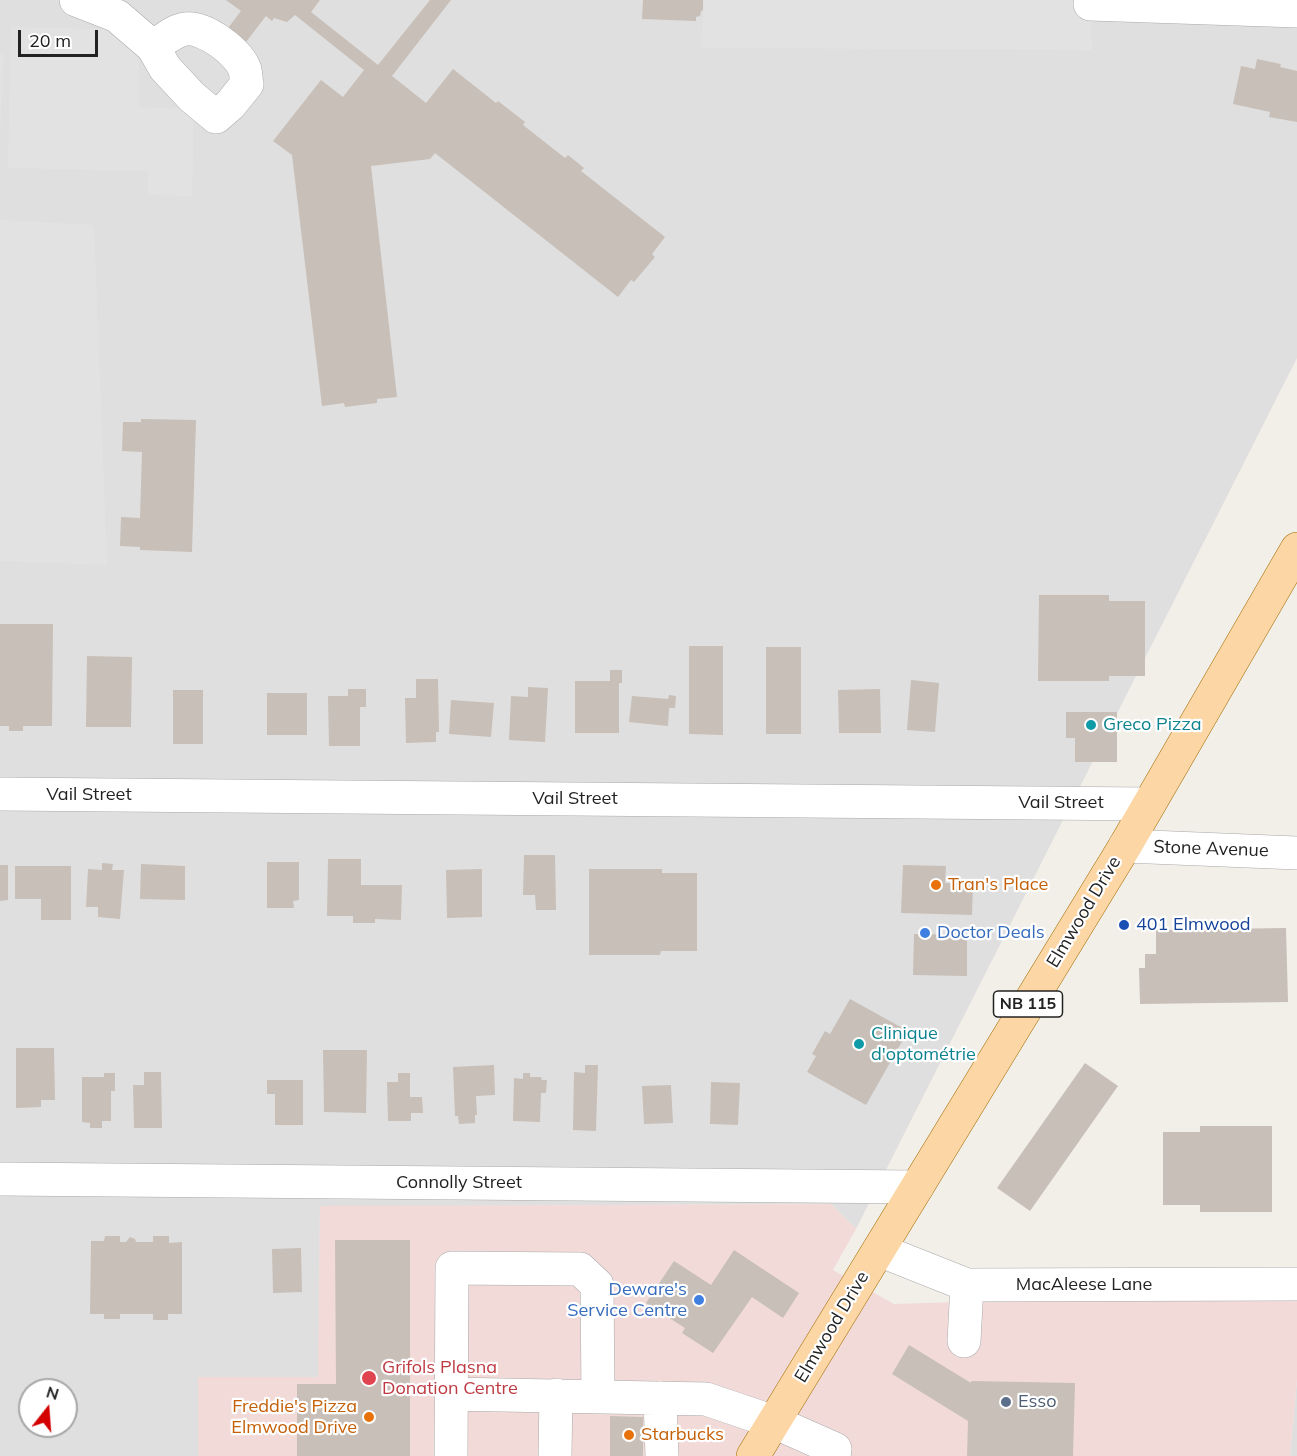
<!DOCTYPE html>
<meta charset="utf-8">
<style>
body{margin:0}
#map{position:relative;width:1297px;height:1456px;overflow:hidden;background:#f2efe9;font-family:Mulish,sans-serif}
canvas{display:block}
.north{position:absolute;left:18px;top:1378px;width:60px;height:60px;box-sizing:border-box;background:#fff;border:2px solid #a7a7a7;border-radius:50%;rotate:17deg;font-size:16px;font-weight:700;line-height:24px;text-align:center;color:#222}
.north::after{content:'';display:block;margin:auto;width:21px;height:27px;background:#d40000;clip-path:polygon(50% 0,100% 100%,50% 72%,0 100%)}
.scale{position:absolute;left:18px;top:30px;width:80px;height:27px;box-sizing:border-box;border:3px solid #222;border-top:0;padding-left:8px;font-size:18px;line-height:21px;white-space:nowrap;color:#222;-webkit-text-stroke:4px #fff;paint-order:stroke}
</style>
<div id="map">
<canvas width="1297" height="1456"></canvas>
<div class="north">N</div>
<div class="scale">20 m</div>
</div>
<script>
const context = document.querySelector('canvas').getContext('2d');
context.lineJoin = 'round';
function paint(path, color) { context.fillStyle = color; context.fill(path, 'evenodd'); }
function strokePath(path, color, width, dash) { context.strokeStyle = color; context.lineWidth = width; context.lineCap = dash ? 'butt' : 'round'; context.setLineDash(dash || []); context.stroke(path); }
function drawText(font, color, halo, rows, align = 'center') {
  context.font = font + ' Mulish,sans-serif'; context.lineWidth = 4.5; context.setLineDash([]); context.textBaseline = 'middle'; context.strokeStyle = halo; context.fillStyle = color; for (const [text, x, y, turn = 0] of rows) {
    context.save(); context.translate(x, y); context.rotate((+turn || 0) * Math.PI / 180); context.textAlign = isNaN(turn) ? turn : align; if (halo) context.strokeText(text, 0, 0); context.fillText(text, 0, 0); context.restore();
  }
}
const residential = new Path2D(`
 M0 0H1297V358L856 1229 831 1204 320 1207 319 1377 198 1378V1456H0ZM30 1390H66V1426H30Z
 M1297 1379V1456H1290Z`);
const commercial = new Path2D(`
 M831 1204 856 1229 833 1270 894 1304 1297 1291V1379L1290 1456H198V1377H318L320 1206Z`);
const parking = new Path2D(`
 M704 0H1090L1092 50 701 48Z
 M11 27 140 30 138 107 194 109 192 196 148 195V171L8 168Z
 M0 53H4L0 133Z
 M0 220 94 225 107 565 0 561Z`);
const building = new Path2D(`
 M226 0H320L311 12 378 65 430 0H451L392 76 426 103 453 69 496 103 498 101 525 122 523 125 565 158 568 155 584 168 581 171 665 237 652 254 655 257 634 282 631 280 618 297 435 153 430 159 371 166 397 397 377 399V403L345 407 344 403 322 406 292 155 273 141 321 80 343 97 364 70 295 15 287 22 274 18 272 21 266 16 243 46 225 32 241 11Z
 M643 0H703V10L701 11 700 16 696 17V21L642 19Z
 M1257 59 1281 64 1280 67 1297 71V122L1269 117 1270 112 1233 104 1241 66 1255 69Z
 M141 419 196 420 192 552 140 550V547L120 546 121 517 140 518 142 452 122 451 123 422H141Z
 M1039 595H1109V601H1145V676H1109V681H1038Z
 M0 624H53L52 726H23V731H9V726H0Z
 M689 646H723V735L689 734Z
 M766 647H801V734H766Z
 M87 656 132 657 131 727H86Z
 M610 670H622V683H619V733H575V681H610Z
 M416 679H438L439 732H436V742L406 743 405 698H416Z
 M911 680 939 683 935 732 907 730Z
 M528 687 548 688 545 742 509 740 511 696 528 697Z
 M348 689H366V707H360V746H329L328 696H348Z
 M880 689 881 733H839L838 690Z
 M173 690H203V744H173Z
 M267 693H307V735H267Z
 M669 695 676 696 675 708H669L668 726 629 722 632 696 668 699Z
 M451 700 494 703 491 737 449 734Z
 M1066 712H1117V762H1075V738H1066Z
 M524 855H555L556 910H536L535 895H523Z
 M328 859H361V885H402L401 920 375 919V923H353V916H327Z
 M267 862H299V900L293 901 294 908H267Z
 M102 863 113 864 112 870H124L120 919 98 917V907H86L88 869 102 870Z
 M141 864 185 866V900L140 899Z
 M0 865H8V900L0 901Z
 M903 865 946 866 945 883 973 884 972 915 901 913Z
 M15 866H71V920H41V899H15Z
 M482 869V917L447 918 446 870Z
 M589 869H662V873H697V951H661L660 955H589Z
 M1286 928 1288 1002 1140 1004 1139 968H1145V954H1156V930Z
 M914 934 967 935V976L913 975Z
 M850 999 908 1031 866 1105 807 1072 816 1056 812 1054 825 1031 830 1034Z
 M16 1048H54L55 1100H41V1107L16 1108Z
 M323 1050H367L366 1113 324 1112Z
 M1085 1063 1118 1086 1030 1211 997 1188Z
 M494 1065 495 1095 476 1096 477 1115H475V1123L459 1124 458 1116H455L453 1067Z
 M585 1065H598L596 1131 573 1130 574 1072 585 1073Z
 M144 1072H161L162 1128H134L133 1085H144Z
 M104 1073H115V1091H111V1121H102V1128H90V1123L82 1122V1077H104Z
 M398 1073H410V1097H422L423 1113H411V1121H388L387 1082H398Z
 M523 1073H530V1077H541L542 1080H547L546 1093H541L540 1122 513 1121 514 1078 523 1079Z
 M267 1080H303V1125H275V1094H267Z
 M711 1082 740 1083 738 1125 710 1124Z
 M671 1085 673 1123 644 1124 642 1086Z
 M1200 1126H1272V1212H1200V1205H1163V1132H1200Z
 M105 1236H120V1242H126L130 1237 135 1239 136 1242H153V1236H169V1243L182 1242V1314H168V1320H153V1314H120V1319H104V1314H90L91 1241H104Z
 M335 1240H410V1456H297V1384H336Z
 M301 1248 302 1292 273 1293 272 1249Z
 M734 1250 799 1293 783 1318 752 1297 713 1353 682 1333 685 1328 646 1303 674 1261 711 1285Z
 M909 1345 971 1383V1381L1075 1383 1073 1456H967L968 1421 892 1374Z
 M610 1416 643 1417V1428H648V1442H643V1456H610Z`);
const minor = new Path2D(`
 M76 0 117 16 153 47 165 68 192 97 216 117 230 105 247 84C246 80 246 74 245 70 239 52 205 27 186 29 174 30 163 41 153 47
 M1090 4 1297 11
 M0 794 1149 804
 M1125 846 1297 853
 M0 1179 917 1187
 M879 1250 967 1285 1297 1284
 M964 1341 967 1285
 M451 1394 706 1399 774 1422 835 1449 834 1456
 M660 1398 662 1456
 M451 1456 452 1268 580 1269 597 1285 598 1396
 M555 1456 556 1395`);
const major = new Path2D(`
 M753 1456 1125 846 1297 549`);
const markers = [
 [1091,725,6,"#0f9aa8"],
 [936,885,6,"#e8710a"],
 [1124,925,6,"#1a4fb4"],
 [925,933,6,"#3f7fe0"],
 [859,1044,6,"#0f9aa8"],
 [699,1300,6,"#3f7fe0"],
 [369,1378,8,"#e0444e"],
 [1006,1402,6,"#5c6f8a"],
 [369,1417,6,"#e8710a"],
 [629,1435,6,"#e8710a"]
];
const shields = [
 [1028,1004,69]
];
const shieldNames = [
 ["NB 115",1028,1004]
];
const cultureNames = [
 ["Greco Pizza",1103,725],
 ["Clinique",871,1034],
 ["d'optométrie",871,1055]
];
const streetNames = [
 ["Vail Street",89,795],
 ["Vail Street",575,799],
 ["Vail Street",1061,803],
 ["Stone Avenue",1211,849,2],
 ["Elmwood Drive",1084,912,-59],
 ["Connolly Street",459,1183],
 ["MacAleese Lane",1084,1285],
 ["Elmwood Drive",832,1327,-59]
];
const foodNames = [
 ["Tran's Place",948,885],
 ["Freddie's Pizza",357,1407,"right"],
 ["Elmwood Drive",357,1428,"right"],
 ["Starbucks",641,1435]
];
const transitNames = [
 ["401 Elmwood",1136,925]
];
const shopNames = [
 ["Doctor Deals",937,933],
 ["Deware's",687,1290,"right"],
 ["Service Centre",687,1311,"right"]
];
const healthNames = [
 ["Grifols Plasna",382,1368],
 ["Donation Centre",382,1389]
];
const serviceNames = [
 ["Esso",1018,1402]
];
paint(residential, '#e0dfdf');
paint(commercial, '#f2dad9');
paint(parking, '#e2e2e2');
paint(building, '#c7bfb8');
strokePath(minor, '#a9a9a9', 34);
strokePath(major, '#a06b00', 34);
strokePath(minor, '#fff', 33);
strokePath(major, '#fcd6a4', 33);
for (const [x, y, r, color] of markers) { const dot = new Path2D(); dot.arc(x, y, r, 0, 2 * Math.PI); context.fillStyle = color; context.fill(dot); strokePath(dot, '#fff', 2); }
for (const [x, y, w] of shields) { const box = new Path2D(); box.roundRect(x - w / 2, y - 13, w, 26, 4.5); context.fillStyle = '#fff'; context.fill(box); strokePath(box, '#222', 1.5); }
drawText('bold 16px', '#222', null, shieldNames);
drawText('18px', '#0d838f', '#fff', cultureNames, 'left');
drawText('18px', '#222', '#fff', streetNames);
drawText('18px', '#c56008', '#fff', foodNames, 'left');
drawText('18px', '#164399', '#fff', transitNames, 'left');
drawText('18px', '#366cbe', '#fff', shopNames, 'left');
drawText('18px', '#be3a42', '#fff', healthNames, 'left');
drawText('18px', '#4e5e75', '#fff', serviceNames, 'left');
</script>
